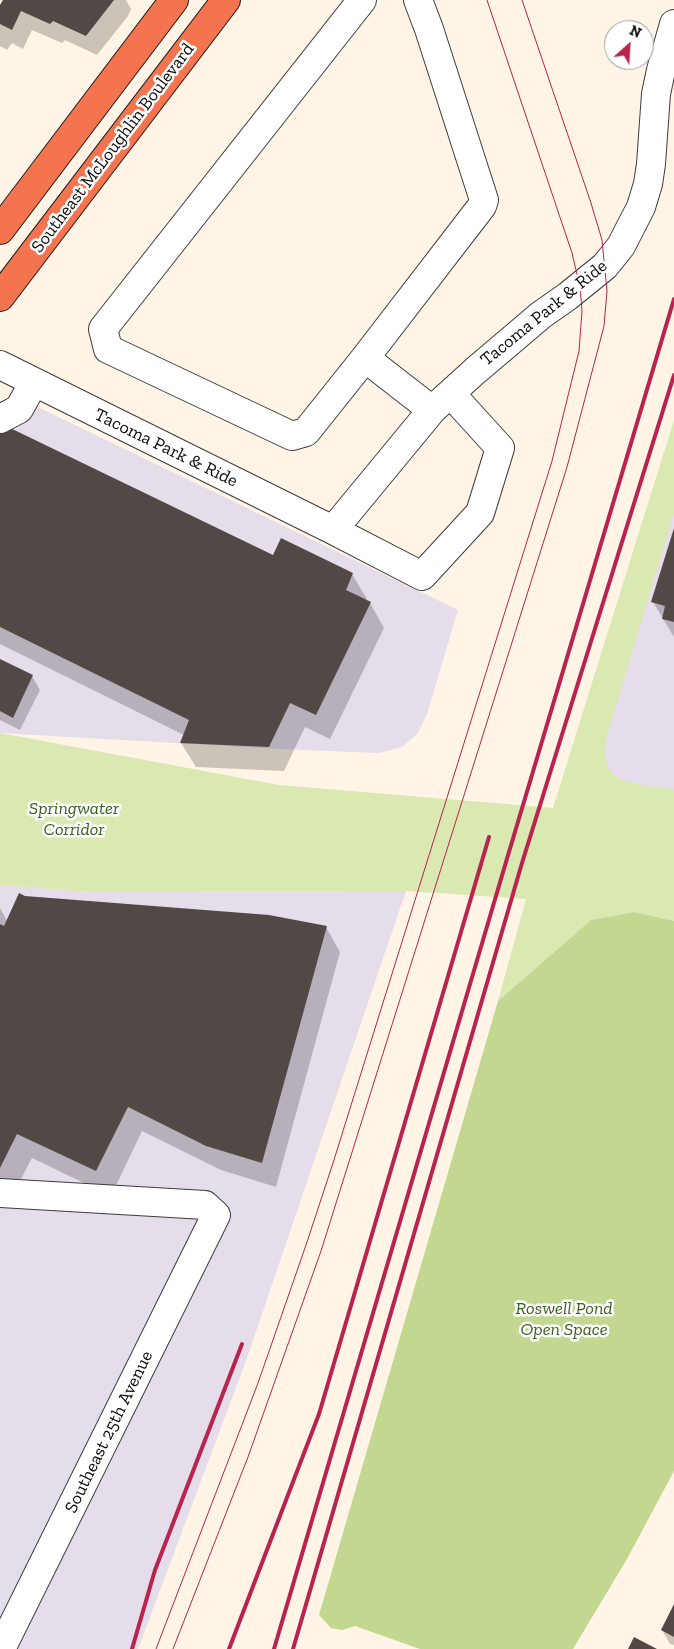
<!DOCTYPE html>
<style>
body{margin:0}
#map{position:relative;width:674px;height:1649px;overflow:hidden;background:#fff4e6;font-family:"Zilla Slab",serif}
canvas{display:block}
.north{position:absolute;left:604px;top:20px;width:50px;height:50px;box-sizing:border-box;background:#fff;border:1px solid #9d9d9d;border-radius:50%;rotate:26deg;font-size:14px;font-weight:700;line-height:20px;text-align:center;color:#0a0a0a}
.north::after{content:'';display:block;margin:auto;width:18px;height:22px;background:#b8244d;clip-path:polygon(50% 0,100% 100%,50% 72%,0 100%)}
</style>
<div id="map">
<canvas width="674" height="1649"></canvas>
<div class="north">N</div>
</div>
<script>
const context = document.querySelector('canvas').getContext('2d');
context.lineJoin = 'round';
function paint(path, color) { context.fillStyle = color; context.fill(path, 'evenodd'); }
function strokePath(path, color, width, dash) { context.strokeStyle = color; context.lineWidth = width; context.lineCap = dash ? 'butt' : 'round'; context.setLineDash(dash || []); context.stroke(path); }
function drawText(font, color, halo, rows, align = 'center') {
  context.font = font + ' "Zilla Slab",serif'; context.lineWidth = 5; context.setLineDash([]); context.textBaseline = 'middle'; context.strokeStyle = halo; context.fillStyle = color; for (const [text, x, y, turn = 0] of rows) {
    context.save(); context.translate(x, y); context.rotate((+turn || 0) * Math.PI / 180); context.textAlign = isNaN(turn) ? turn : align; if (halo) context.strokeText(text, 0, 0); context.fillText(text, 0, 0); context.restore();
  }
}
const industrial = new Path2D(`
 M19 398 458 610 427 714 418 733 402 747 379 753 278 749 0 733V403Z
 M674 491V817L577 810Z
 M0 885 91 892 406 891 247 1358 138 1649H0Z`);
const green = new Path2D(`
 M674 420V513L606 739C606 750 604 764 612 773 623 785 658 787 674 789V921L634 912 591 920 498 1001 526 899 406 891 91 892 0 885V733L279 785 553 808Z`);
const forest = new Path2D(`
 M634 912 674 921V1471L627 1559 573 1649H420L355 1626 342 1630 331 1628 319 1615 498 1001 591 920Z`);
const shadow = new Path2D(`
 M4 0H126L131 9 128 16 97 55 65 40 62 43 32 30 23 49 12 43 7 50 0 46V8Z
 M0 436 274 556 352 574 367 599 366 601 370 603 384 628 330 739 305 727 284 771 196 767 181 743 184 735 0 644Z
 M674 531V637L653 602Z
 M0 660 32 676 40 690 20 730 0 720Z
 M24 897 326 927 340 952 276 1187 221 1170 142 1131 111 1196 32 1158 11 1198 0 1193V908L7 921Z
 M674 1607V1645L670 1644 662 1630Z`);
const building = new Path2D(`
 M3 0H114L86 36 53 21 50 24 21 11 12 30 0 24V5Z
 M6 426 273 555 281 538 353 573 346 590 371 602 316 715 290 703 269 747 180 743 189 720 0 627V434Z
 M674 528V622L662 619 665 606 651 602Z
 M0 659 33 675 13 718 0 711Z
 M19 893 25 896 269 915 327 926 262 1163 206 1146 128 1107 96 1171 17 1134 0 1168V924L4 926Z
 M674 1604V1637L661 1630Z
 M634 1637 657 1649H628Z`);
const minor = new Path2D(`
 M362 0 103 329 108 349 292 436 306 432 365 358 482 206 484 200 429 29 418 0
 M365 358 432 410
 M0 365 333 530 422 576 480 513 500 448 451 394
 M0 419 19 409 34 382
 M333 530 432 410 475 371 541 315 568 296 605 266 621 246 641 207 648 184 651 164 656 94 661 70 674 24
 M0 1193 205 1205 216 1215 1 1649`);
const highway = new Path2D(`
 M0 230 174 0
 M0 297 226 0`);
const tram = new Path2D(`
 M156 1649 258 1383 306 1245 333 1163 552 461 579 351 582 311 580 287 572 253 487 0
 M173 1649 248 1457 321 1251 567 467 604 326 607 291 602 240 591 203 522 0`);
const rail = new Path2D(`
 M132 1649 155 1570 242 1344
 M229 1649 319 1414 489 837
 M274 1649 506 862 674 299
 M293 1649 522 863 674 375`);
const streetNames = [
 ["Southeast McLoughlin Boulevard",113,148,-53],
 ["Tacoma Park & Ride",544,313,-39],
 ["Tacoma Park & Ride",166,448,26],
 ["Southeast 25th Avenue",109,1432,-64]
];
const parkNames = [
 ["Springwater",74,809],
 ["Corridor",74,830],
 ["Roswell Pond",564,1309],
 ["Open Space",564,1330]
];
paint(industrial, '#e5dde9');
paint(green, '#dae8b2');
paint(forest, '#c2d891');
paint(shadow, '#0003');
paint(building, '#524846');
strokePath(minor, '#3d3d3d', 30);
strokePath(highway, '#1b1b1b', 30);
strokePath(minor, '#fff', 28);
strokePath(highway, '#f4744f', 28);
strokePath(tram, '#b8244d', 1);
strokePath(rail, '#b8244d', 4);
drawText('18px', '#0a0a0a', '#fff', streetNames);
drawText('italic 18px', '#39601c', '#fff', parkNames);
</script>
